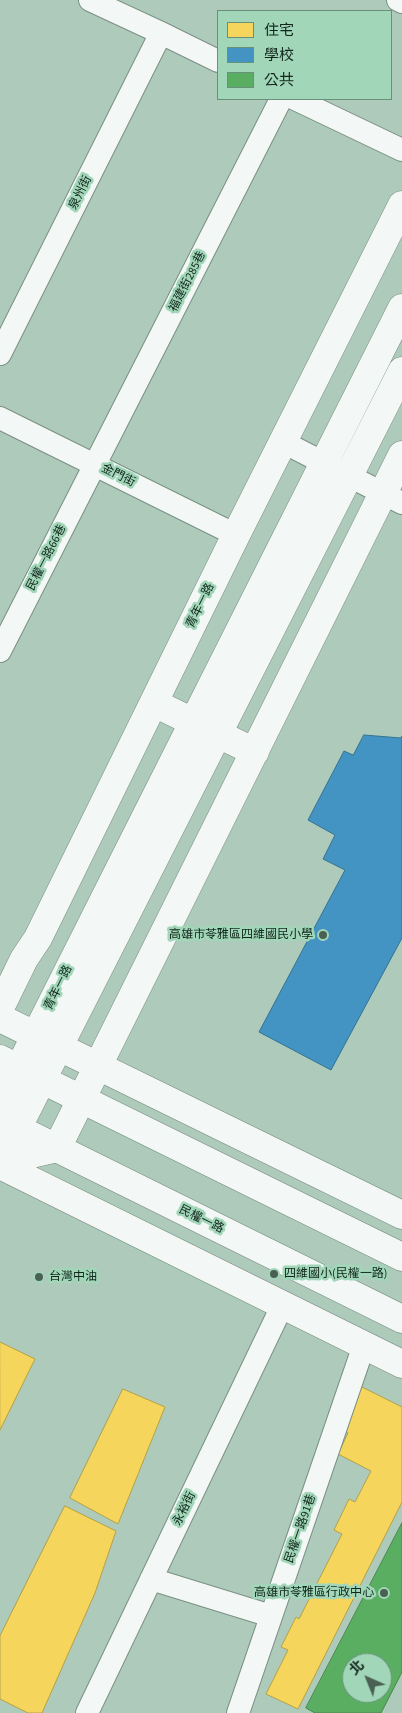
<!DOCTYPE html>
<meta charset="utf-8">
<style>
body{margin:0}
#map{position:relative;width:402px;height:1713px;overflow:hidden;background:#aecaba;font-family:"Source Sans 3","Noto Sans TC",sans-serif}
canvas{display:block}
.legend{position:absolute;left:217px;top:10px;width:175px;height:90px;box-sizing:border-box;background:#a2d6b9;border:1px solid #68907a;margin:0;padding:6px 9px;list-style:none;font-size:15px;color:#12271c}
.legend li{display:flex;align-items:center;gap:10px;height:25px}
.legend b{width:25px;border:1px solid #68907a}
.north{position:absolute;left:342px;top:1653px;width:50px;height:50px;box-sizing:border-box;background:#a2d6b9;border:1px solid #68907a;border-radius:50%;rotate:316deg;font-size:14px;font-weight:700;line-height:20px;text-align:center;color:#12271c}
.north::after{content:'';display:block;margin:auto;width:18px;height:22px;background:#496053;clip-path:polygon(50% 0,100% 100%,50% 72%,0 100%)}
</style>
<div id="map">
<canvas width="402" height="1713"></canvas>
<ul class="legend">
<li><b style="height:14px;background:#f6d55c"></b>住宅</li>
<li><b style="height:14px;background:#4393c3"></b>學校</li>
<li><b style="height:14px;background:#5aae61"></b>公共</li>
</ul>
<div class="north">北</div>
</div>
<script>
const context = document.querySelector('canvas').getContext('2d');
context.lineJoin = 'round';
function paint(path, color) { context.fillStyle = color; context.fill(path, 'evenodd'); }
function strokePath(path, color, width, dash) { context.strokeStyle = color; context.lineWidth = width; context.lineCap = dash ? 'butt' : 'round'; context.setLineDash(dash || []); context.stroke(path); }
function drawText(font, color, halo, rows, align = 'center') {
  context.font = font + ' "Source Sans 3","Noto Sans TC",sans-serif'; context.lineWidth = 5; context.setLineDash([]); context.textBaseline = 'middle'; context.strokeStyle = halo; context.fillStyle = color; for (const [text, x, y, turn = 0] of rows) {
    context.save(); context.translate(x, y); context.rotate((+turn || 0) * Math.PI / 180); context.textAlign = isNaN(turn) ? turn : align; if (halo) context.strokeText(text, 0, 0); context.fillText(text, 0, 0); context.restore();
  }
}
const homes = new Path2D(`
 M0 1342 35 1359 0 1430Z
 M356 1384 402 1407V1502L298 1709 266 1694 288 1650 281 1647 296 1617 299 1619 342 1534 334 1530 349 1499 355 1502 371 1471 338 1454 348 1433 336 1427Z
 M123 1389 165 1407 118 1524 70 1498Z
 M65 1506 116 1531 95 1593 42 1713H28L0 1699V1636Z`);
const schools = new Path2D(`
 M364 735 401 738 402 736V938L331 1070 259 1032 345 870 323 859 335 835 308 820 344 751 353 755Z`);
const public = new Path2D(`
 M402 1523V1672L381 1713H315L306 1708ZM352 1663H382V1693H352Z`);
const minor = new Path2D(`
 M90 0 161 33 218 61
 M398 0 402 2
 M295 99 402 150
 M0 354 161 33
 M0 418 236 535
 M283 442 402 503
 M0 651 281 99
 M151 1579 271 1616
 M87 1713 283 1304
 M238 1713 364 1345`);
const tertiary = new Path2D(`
 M154 703 255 752
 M0 1008 24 959 38 938 236 535 402 205
 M0 1018 402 1215
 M0 1106 402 308
 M0 1154 17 1129 402 371
 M0 1161 57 1148 402 455
 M0 1165 402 1364`);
const secondary = new Path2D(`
 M0 1059 402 1257
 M0 1120 402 1319`);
const markers = [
 [323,935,5,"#496053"],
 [274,1274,5,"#496053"],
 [39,1277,5,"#496053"],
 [384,1593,5,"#496053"]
];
const streetNames = [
 ["泉州街",81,193,-63],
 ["福建街285巷",188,282,-63],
 ["金門街",118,476,27],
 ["民權一路66巷",47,558,-63],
 ["青年一路",201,606,-64],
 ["青年一路",59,988,-64],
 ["民權一路",201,1220,26],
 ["永裕街",185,1509,-64],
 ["民權一路91巷",301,1529,-71]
];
const poiNames = [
 ["高雄市苓雅區四維國民小學",313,935],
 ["四維國小(民權一路)",284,1274,"left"],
 ["台灣中油",49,1277,"left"],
 ["高雄市苓雅區行政中心",374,1593]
];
paint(homes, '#f6d55c');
strokePath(homes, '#b2a149', 1);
paint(schools, '#4393c3');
strokePath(schools, '#347391', 1);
paint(public, '#5aae61');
strokePath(public, '#44864c', 1);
strokePath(minor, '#7a9084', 24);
strokePath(tertiary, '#7a9084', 29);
strokePath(secondary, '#7a9084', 29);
strokePath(minor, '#f3f7f5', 22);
strokePath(tertiary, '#f3f7f5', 28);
strokePath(secondary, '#f3f7f5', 28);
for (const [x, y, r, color] of markers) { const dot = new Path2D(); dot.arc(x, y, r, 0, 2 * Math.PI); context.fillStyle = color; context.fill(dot); strokePath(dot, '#a2d6b9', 2); }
drawText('12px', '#12271c', '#a2d6b9', streetNames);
drawText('12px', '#12271c', '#a2d6b9', poiNames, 'right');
</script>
